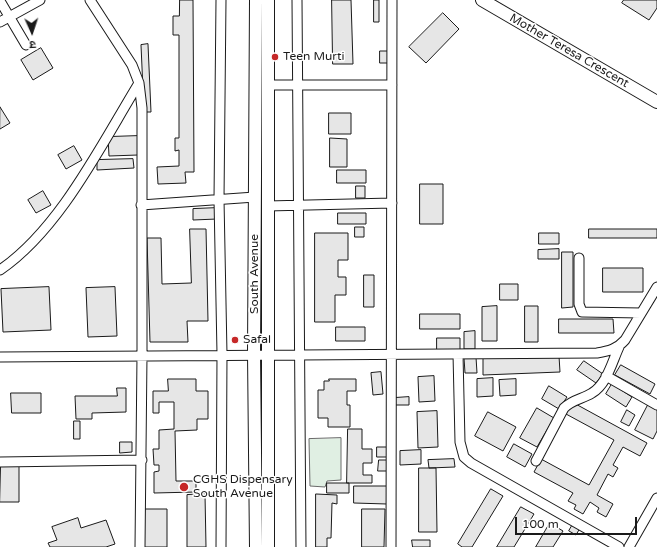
<!DOCTYPE html>
<meta charset="utf-8">
<style>
body{margin:0}
#map{position:relative;width:657px;height:547px;overflow:hidden;background:#fff;font-family:"Varela Round","Noto Sans Devanagari",sans-serif}
canvas{display:block}
.north{position:absolute;left:12px;top:12px;width:40px;height:40px;-webkit-text-stroke:3px #fff;paint-order:stroke;rotate:177deg;font-size:11px;font-weight:700;line-height:16px;text-align:center;color:#1a1a1a}
.north::after{content:'';display:block;margin:auto;width:14px;height:18px;background:#1a1a1a;clip-path:polygon(50% 0,100% 100%,50% 72%,0 100%)}
.scale{position:absolute;left:515px;top:517px;width:122px;height:18px;box-sizing:border-box;border:2px solid #1a1a1a;border-top:0;padding-left:5px;font-size:12px;line-height:14px;white-space:nowrap;color:#1a1a1a;-webkit-text-stroke:3px #fff;paint-order:stroke}
</style>
<div id="map">
<canvas width="657" height="547"></canvas>
<div class="north">उ</div>
<div class="scale">100 m</div>
</div>
<script>
const context = document.querySelector('canvas').getContext('2d');
context.lineJoin = 'round';
function paint(path, color) { context.fillStyle = color; context.fill(path, 'evenodd'); }
function strokePath(path, color, width, dash) { context.strokeStyle = color; context.lineWidth = width; context.lineCap = dash ? 'butt' : 'round'; context.setLineDash(dash || []); context.stroke(path); }
function drawText(font, color, halo, rows, align = 'center') {
  context.font = font + ' "Varela Round",sans-serif'; context.lineWidth = 3; context.setLineDash([]); context.textBaseline = 'middle'; context.strokeStyle = halo; context.fillStyle = color; for (const [text, x, y, turn = 0] of rows) {
    context.save(); context.translate(x, y); context.rotate((+turn || 0) * Math.PI / 180); context.textAlign = isNaN(turn) ? turn : align; if (halo) context.strokeText(text, 0, 0); context.fillText(text, 0, 0); context.restore();
  }
}
const green = new Path2D(`
 M341 438V480L327 481 325 487 310 486 309 439Z`);
const building = new Path2D(`
 M180 0H193L194 172H185L186 183 158 184 157 167 179 166V150L175 151V138H179V35H173V16H179Z
 M332 0H351L353 64H333Z
 M374 0H379V22H374Z
 M624 0H657V8L649 20 622 3Z
 M443 13 459 29 426 63 409 47Z
 M148 44 151 112H144L141 45Z
 M41 48 53 68 33 80 21 60Z
 M380 51H390V63H380Z
 M0 107 10 123 0 129Z
 M329 113H351V134H329Z
 M138 136V155L109 156 108 137Z
 M330 138 347 139V167H330Z
 M74 146 82 160 66 169 58 155Z
 M133 159 134 168 97 170V160Z
 M337 170H366V183H337Z
 M420 184H443V224H420Z
 M356 186H365V198H356Z
 M43 191 51 205 36 213 28 200Z
 M217 208V219L193 220V209Z
 M338 213H366V224H338Z
 M355 227H364V237H355Z
 M190 229H206L208 321H187L188 342H150L147 238H161L162 284 191 283Z
 M589 229H657V238H589Z
 M315 233H348V260H338V277H346V295H335V322H315Z
 M539 233H559V244H539Z
 M559 249V259H538V250Z
 M562 252H573V307L562 308Z
 M603 268H643V292H603Z
 M364 275H374V307H364Z
 M500 284H518V300H500Z
 M49 287 51 330 3 332 1 289Z
 M115 287 117 336 88 337 86 288Z
 M497 306V341H482V307Z
 M525 306H538V342H525Z
 M420 314H460V329H420Z
 M559 319H613L614 333H559Z
 M336 327H365V341H336Z
 M475 331V349H464V332Z
 M437 338H460V350H437Z
 M559 356 560 372 483 375V358Z
 M476 357 477 373H465L464 358Z
 M584 361 603 374 596 383 577 370Z
 M621 365 655 384 650 394 615 375Z
 M381 372 383 394 373 395 371 373Z
 M434 376 435 401 419 402 418 377Z
 M493 378V396L477 397V379Z
 M168 379H196V391H208V419H197V430L175 431 176 481H196V492L154 493V472L159 471V465H154L153 449H159V430L174 429V402H159V413H153V391H168Z
 M329 379H356V391H347V405H350V427H328V418H318V390H324V381H329Z
 M516 379V395L500 396 499 380Z
 M612 384 632 397 626 407 606 394Z
 M549 386 567 397 559 409 542 399Z
 M117 388H126V412L92 413V419H76L75 396H117Z
 M11 393H41V413H12Z
 M409 397V405H395L394 398Z
 M572 402 647 443 640 456 623 447 613 465 618 468 613 477 608 474 597 495 613 504 606 517 597 512 599 508 590 502 583 514 574 509 576 505 568 501 573 493 534 472 541 459 589 485 614 440 566 414Z
 M648 405 657 410V431L653 439 635 430Z
 M537 408 554 418 537 447 520 438Z
 M627 410 635 415 629 426 621 422Z
 M437 411 438 447 418 448 417 412Z
 M488 412 516 427 503 451 475 436Z
 M74 421H80V439H74Z
 M348 429H362V449H372V463H363V475H372V483H347Z
 M120 442H132V452L120 453Z
 M514 444 532 454 525 467 507 457Z
 M377 447H389L388 457H377Z
 M421 450V464L400 465V451Z
 M454 459 455 467 429 468 428 460Z
 M379 460H389V471H378Z
 M1 463H19V502H0Z
 M419 468H436L437 532H419Z
 M327 483H349V493H327Z
 M354 486H388L387 504 354 503Z
 M491 489 503 496 472 547H462L458 544Z
 M205 494 206 547H187V495Z
 M316 494 337 495V504L332 503 331 538H327V547H316Z
 M521 507 534 514 514 547H497Z
 M144 509H167V547H144Z
 M362 509H385L384 547H362Z
 M78 518 81 528 106 520 115 544 106 547H50L48 543 57 540 52 527Z
 M550 523 563 531 553 547H536Z
 M573 524 580 528 576 535 569 531Z
 M412 540H430V547H413Z`);
const minor = new Path2D(`
 M90 0 132 65 139 83 142 108V355L140 547
 M221 0 219 199 222 354 221 547
 M297 0 301 547
 M0 1 26 45
 M0 22 40 0
 M267 85H392
 M141 205 255 197
 M267 206 392 203
 M579 258V304L582 312 641 313
 M0 270C60 229 101 145 139 83
 M458 354 460 442 464 457 471 463 619 547
 M0 357 597 353C609 351 617 349 625 340L657 287
 M606 376 657 405
 M536 461 564 408C573 399 583 399 592 393 607 384 612 362 619 347
 M0 462 142 460
 M391 547 392 0
 M629 547 657 498`);
const major = new Path2D(`
 M268 0V547
 M482 0 657 102
 M256 547 254 354 256 0`);
const markers = [
 [275,57,4,"#c62828"],
 [235,340,4,"#c62828"],
 [184,487,5,"#c62828"]
];
const streetNames = [
 ["Mother Teresa Crescent",569,51,30],
 ["South Avenue",255,274,-90]
];
const poiNames = [
 ["Teen Murti",283,57],
 ["Safal",243,340],
 ["CGHS Dispensary",193,480],
 ["South Avenue",193,494]
];
paint(green, '#e0efe3');
strokePath(green, '#6a6a6a', 1);
paint(building, '#e6e6e6');
strokePath(building, '#1a1a1a', 1);
strokePath(minor, '#1a1a1a', 11);
strokePath(major, '#1a1a1a', 14);
strokePath(minor, '#fff', 9);
strokePath(major, '#fff', 12);
for (const [x, y, r, color] of markers) { const dot = new Path2D(); dot.arc(x, y, r, 0, 2 * Math.PI); context.fillStyle = color; context.fill(dot); strokePath(dot, '#fff', 1.5); }
drawText('12px', '#1a1a1a', '#fff', streetNames);
drawText('12px', '#1a1a1a', '#fff', poiNames, 'left');
</script>
